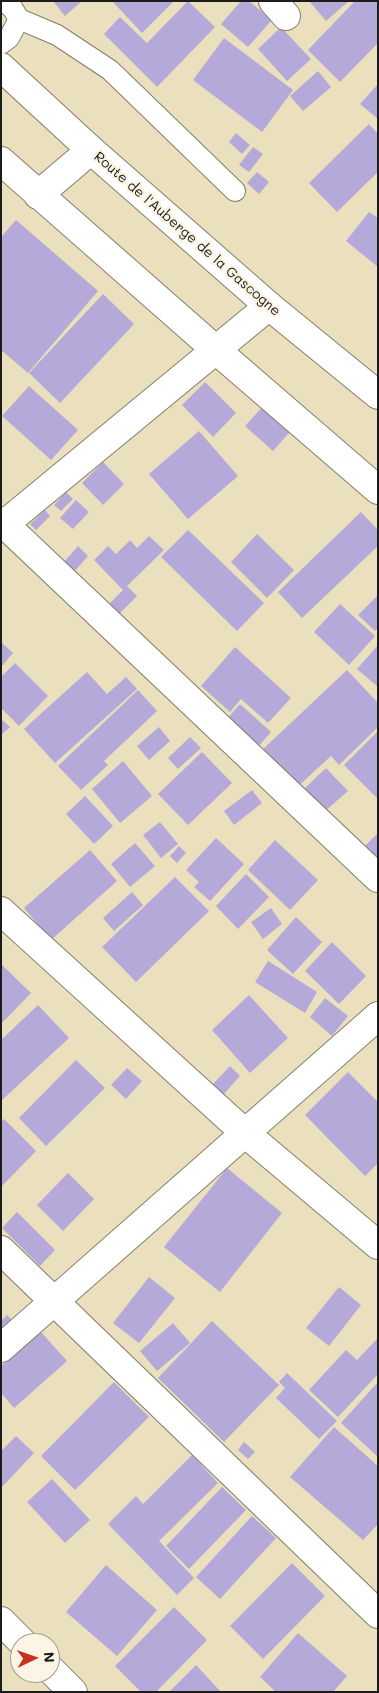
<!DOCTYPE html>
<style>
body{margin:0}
#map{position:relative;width:379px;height:1693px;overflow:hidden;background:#eae0bd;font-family:Mali,sans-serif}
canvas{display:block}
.frame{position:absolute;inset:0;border:2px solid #1c1c1c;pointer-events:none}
.north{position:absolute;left:10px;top:1633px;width:50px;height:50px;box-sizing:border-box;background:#fcf5e5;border:1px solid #a29e95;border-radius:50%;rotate:87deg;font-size:14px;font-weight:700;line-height:20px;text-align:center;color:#1c1c1c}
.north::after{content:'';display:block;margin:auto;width:18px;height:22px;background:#c8321e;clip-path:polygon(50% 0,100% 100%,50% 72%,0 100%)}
</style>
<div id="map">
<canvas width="379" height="1693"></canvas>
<div class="frame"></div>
<div class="north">N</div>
</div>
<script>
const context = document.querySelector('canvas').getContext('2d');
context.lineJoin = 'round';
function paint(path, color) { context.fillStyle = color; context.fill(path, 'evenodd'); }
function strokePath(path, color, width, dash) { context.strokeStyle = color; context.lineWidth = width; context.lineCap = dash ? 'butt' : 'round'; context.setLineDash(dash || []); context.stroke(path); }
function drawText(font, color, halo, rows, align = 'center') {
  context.font = font + ' Mali,sans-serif'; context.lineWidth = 5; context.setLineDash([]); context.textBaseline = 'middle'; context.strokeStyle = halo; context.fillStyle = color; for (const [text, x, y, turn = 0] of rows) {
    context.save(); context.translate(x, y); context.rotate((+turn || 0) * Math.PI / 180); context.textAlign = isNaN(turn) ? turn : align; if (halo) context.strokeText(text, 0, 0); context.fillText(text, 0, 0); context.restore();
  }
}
const building = new Path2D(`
 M53 1H82L65 16Z
 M112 1H174L142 33Z
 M188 1 215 27 157 87 104 34 120 17 147 43Z
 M241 1H249L272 20 248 47 221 24Z
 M311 1H349L326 21 310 2Z
 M355 1H378V43L340 82 308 50Z
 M281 27 311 59 287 81 258 49Z
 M224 38 293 90 262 132 193 80Z
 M318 71 331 87 303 111 290 96Z
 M378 84V119L360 104Z
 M369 124 378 134V172L337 212 309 183Z
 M236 133 250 145 242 154 229 142Z
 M253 147 263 154 249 172 239 165Z
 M257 172 269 182 259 194 247 183Z
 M369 212 378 218V267L346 241Z
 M16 220 98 291 28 373 1 350V237Z
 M103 294 134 324 60 403 29 373Z
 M205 382 236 413 213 437 182 405Z
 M29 386 78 430 51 460 2 416Z
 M267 402 295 426 273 451 245 426Z
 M199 431 238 476 188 519 149 474Z
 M103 462 124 484 103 505 82 483Z
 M66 492 73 499 61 511 54 505Z
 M76 500 89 512 73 529 60 518Z
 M45 510 50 516 36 530 30 524Z
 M361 512 378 530V546L302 618 278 592Z
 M188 530 264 603 237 631 161 557Z
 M257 534 294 570 267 598 231 562Z
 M149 536 164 550 127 586 137 596 118 615 108 605 123 590 94 560 108 546 116 554 130 540 137 548Z
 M78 546 88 556 74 572 64 562Z
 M378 595V628L375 631 358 615Z
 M340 604 375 636 349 665 314 632Z
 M1 642 13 653 1 667Z
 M378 645V687L357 669Z
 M235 647 291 698 268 723 241 699 230 712 201 686Z
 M15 663 48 696 19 726 1 708V677Z
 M347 670 378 703V727L339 765 331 756 293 791 259 753Z
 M87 672 107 694 126 677 137 689 55 763 24 729Z
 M138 690 157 711 104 761 108 765 81 790 58 766Z
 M240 704 271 732 257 748 226 720Z
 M1 719 10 727 1 735Z
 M159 727 170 741 149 760 137 746Z
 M378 731V799L344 765Z
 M190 737 201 748 178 769 168 758Z
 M202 752 232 783 188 825 158 794Z
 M123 761 152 796 120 823 92 789Z
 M326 768 348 791 324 812 303 790Z
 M252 790 262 803 234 825 224 811Z
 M85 796 113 826 94 844 66 814Z
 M160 822 178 844 161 858 143 835Z
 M378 833V861L361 850Z
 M216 838 244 864 210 901 194 887 199 882 186 870Z
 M275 840 318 880 290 910 248 870Z
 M135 843 155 866 130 887 111 864Z
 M179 846 186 853 177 863 170 856Z
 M90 850 117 881 51 940 24 908Z
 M246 874 269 897 238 929 216 906Z
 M175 877 209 911 136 982 102 947Z
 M132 892 143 905 114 931 103 918Z
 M271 908 282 924 263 939 251 922Z
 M296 917 322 942 293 974 267 950Z
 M332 942 366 976 339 1004 305 971Z
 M268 961 317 992 305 1013 255 982Z
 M1 964 31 993 1 1024Z
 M249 995 288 1038 250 1073 212 1030Z
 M325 998 348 1016 332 1036 310 1017Z
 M38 1005 69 1038 1 1101V1040Z
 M76 1060 105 1088 46 1146 19 1118Z
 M230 1066 240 1076 223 1095 212 1085Z
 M127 1068 142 1081 126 1099 111 1085Z
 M348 1072 378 1102V1163L365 1176 305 1115Z
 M4 1119 36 1151 1 1187V1122Z
 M227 1168 282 1213 220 1292 164 1247Z
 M68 1173 94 1199 63 1231 37 1205Z
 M17 1212 55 1250 40 1266 2 1228Z
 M149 1277 175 1298 139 1343 113 1323Z
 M339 1287 361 1305 329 1346 306 1328Z
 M7 1315 18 1326 1 1343V1321Z
 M212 1321 279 1385 224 1442 158 1378Z
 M173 1323 190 1343 157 1371 140 1351Z
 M41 1332 67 1361 14 1408 1 1393V1366Z
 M378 1338V1374L338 1417 309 1390 346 1350 357 1360Z
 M287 1373 337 1421 319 1439 276 1398 285 1388 279 1382Z
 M114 1382 149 1417 75 1490 41 1456Z
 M378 1382V1457L341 1423Z
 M334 1427 378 1466V1524L363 1540 290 1477Z
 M16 1436 34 1453 1 1488V1451Z
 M244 1442 255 1452 248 1459 238 1450Z
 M192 1455 218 1483 159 1541 194 1578 177 1595 108 1524 136 1496 143 1504Z
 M52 1479 90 1520 65 1543 27 1502Z
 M222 1487 246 1510 189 1569 166 1546Z
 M252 1516 276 1538 220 1599 196 1577Z
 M292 1563 325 1596 263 1659 230 1626Z
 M106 1565 157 1610 117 1656 66 1612Z
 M174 1607 207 1640 156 1692H141L115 1666Z
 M298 1633 347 1676 333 1692H276L260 1677Z
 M196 1665 221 1692H169Z`);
const service = new Path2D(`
 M19 19 57 35 110 70 235 191
 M1 44 9 38 19 19 13 9 4 1`);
const minor = new Path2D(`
 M273 1 286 16
 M1 161 216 350 378 490
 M38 195 91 150
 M1 521 378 878
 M1 527 269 306
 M1 911 245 1133 378 1245
 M1 1250 378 1614
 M1 1348 378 1016
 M1 1621 23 1643
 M50 1669 73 1692`);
const tertiary = new Path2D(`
 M1 67 91 150 269 306 378 395`);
const streetNames = [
 ["Route de l'Auberge de la Gascogne",187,234,41]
];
paint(building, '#b5a9d9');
strokePath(service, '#837e6c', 22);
strokePath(minor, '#837e6c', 30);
strokePath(tertiary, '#837e6c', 30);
strokePath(service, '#fff', 20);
strokePath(minor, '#fff', 28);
strokePath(tertiary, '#fff', 28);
drawText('14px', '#1c1c1c', '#fcf5e5', streetNames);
</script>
